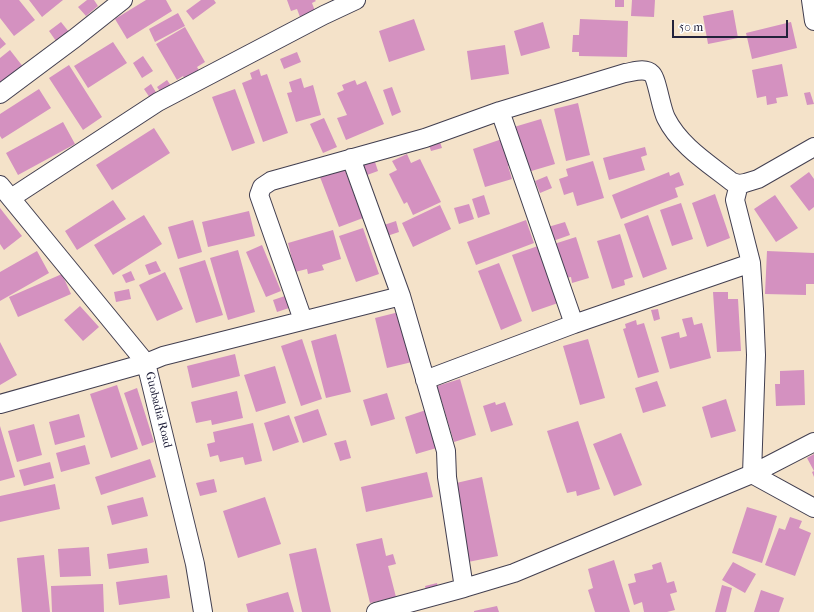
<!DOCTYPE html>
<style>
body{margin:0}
#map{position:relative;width:814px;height:612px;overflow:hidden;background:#f4e2c9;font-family:"IM FELL French Canon",serif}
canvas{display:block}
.scale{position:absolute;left:672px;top:20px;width:116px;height:18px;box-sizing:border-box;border:2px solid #22223b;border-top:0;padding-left:5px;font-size:12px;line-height:14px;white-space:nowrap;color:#22223b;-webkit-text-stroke:3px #fff;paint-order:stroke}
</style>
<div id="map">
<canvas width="814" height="612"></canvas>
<div class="scale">50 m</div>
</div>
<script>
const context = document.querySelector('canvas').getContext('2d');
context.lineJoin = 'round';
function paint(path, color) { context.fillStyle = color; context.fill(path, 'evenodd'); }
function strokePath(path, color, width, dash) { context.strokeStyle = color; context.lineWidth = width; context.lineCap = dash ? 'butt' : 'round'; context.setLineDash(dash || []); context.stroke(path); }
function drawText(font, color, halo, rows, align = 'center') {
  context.font = font + ' "IM FELL French Canon",serif'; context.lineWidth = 3; context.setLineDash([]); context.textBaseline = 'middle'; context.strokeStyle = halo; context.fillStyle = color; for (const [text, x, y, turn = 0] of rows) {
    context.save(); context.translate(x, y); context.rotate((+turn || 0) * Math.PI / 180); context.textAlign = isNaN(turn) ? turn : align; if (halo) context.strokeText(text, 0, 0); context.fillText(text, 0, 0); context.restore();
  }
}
const building = new Path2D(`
 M0 0H19L35 20 14 36 0 18Z
 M29 0H63L42 17Z
 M87 0H94L98 6 86 16 78 7Z
 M146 0H166L172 11 127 39 115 19Z
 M201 0H214L216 3 193 20 186 11Z
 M287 0H315L316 1 312 3 315 11 300 17 297 9 291 11Z
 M615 0H624V7H615Z
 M632 0H655L654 17 631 16Z
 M733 10 738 38 708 44 703 16Z
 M178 13 185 26 155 42 149 29Z
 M414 19 425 50 389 62 379 31Z
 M580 19 628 21 627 57 579 56V52H572L573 35H579Z
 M61 22 69 32 56 41 49 31Z
 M543 22 550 48 521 56 514 31Z
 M791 22 797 48 752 59 746 33Z
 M185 27 205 62 197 67 202 75 187 83 183 76 177 80 156 44Z
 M0 37 6 44 0 49Z
 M113 42 127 63 88 88 74 66Z
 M505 45 509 74 471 80 467 51Z
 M10 50 24 68 0 86V58Z
 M297 52 301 62 284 69 280 59Z
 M143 56 153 71 142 78 133 63Z
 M782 64 788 96 776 98 777 103 767 105 766 96 757 98 752 70Z
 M69 65 102 117 83 130 49 78Z
 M259 69 261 76 267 74 288 133 263 142 242 83 252 79 250 73Z
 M301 78 304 88 313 85 321 115 296 122 287 93 292 92 289 82Z
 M167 80 174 90 164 97 157 87Z
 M355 80 357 85 366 81 384 124 346 140 337 118 347 115 337 93 344 90 342 85Z
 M151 84 157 94 150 98 144 89Z
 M392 87 401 112 392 116 383 90Z
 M39 89 51 108 2 139 0 136V114Z
 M235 89 255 143 232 151 212 97Z
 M810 92 814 104 807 105 804 93Z
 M578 103 590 155 566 161 554 109Z
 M324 118 337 147 323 153 310 124Z
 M541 119 555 164 528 172 514 127Z
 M63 122 75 144 18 175 6 153Z
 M154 128 170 153 112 190 96 165Z
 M439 139 442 148 431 151 428 142Z
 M502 139 511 166H508L512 179 485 187 473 149Z
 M645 147 647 155 641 157 645 170 609 180 603 158Z
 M407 154 411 163 420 159 441 202 413 215 407 202 404 204 389 174 397 170 392 161Z
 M374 159 378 171 367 175 363 163Z
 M593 161 604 198 577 206 573 192 564 195 559 179 568 176 566 169Z
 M344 168 363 218 339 227 320 177Z
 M669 172 670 176 679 172 684 185 675 188 678 197 621 219 612 195Z
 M809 172 814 179V207L809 211 790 186Z
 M547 176 552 188 540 193 535 181Z
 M715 194 730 238 707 247 692 203Z
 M484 195 490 214 478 218 472 199Z
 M775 195 798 228 776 242 754 209Z
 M113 200 126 219 77 250 65 231Z
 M681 203 693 239 672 246 660 210Z
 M469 204 474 219 459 224 454 208Z
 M440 205 451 229 413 247 402 223Z
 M0 208 22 236 4 250 0 244Z
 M249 211 255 236 208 247 202 222Z
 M144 215 162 244 113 275 94 245Z
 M648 215 667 269 643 278 624 224Z
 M193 220 202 252 178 259 168 227Z
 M526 220 534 243 476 265 467 242Z
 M396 221 399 232 387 236 384 225Z
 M565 222 570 235 553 241 548 227Z
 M363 228 379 274 356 282 339 236Z
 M333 230 341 259 322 265 324 270 308 274 307 269 295 272 288 243Z
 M620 234 633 277 624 280 625 285 612 289 597 241Z
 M576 237 589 278 572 283 571 277 565 278 554 244Z
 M262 245 281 291 266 297 246 252Z
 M538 246 558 303 532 312 512 255Z
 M238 250 255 312 228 320 210 258Z
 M37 251 49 273 0 301V272Z
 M767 251 814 253V284H806V295L765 294Z
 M205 260 223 315 196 323 179 268Z
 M156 261 161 271 149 275 145 265Z
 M499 263 522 321 501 330 478 271Z
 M131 271 135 280 126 283 122 275Z
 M165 272 183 309 157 321 139 285Z
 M62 274 71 294 18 317 9 297Z
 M129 289 131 299 116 302 114 292Z
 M713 292H728V299H738L741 351 717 352Z
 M285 296 289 308 277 312 273 300Z
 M80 306 99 327 83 341 64 320Z
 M658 309 660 319 654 321 651 310Z
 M399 312 412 362 387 368 375 318Z
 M692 317 694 325 702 323 711 358 670 369 661 337 679 332 680 338 687 336 682 319Z
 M636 320 637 325 644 323 659 372 638 378 623 329 626 328 625 324Z
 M336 334 351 392 326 398 311 341Z
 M302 339 322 399 301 406 281 346Z
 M588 339 605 398 580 405 563 346Z
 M0 342 17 375 0 385Z
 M235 354 240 376 192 388 187 366Z
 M275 366 286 403 256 412 244 375Z
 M804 370 805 405 776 406 775 384H780V371Z
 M460 379 476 435 454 442 437 386Z
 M657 381 666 406 643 413 635 388Z
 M117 385 138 449 111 458 90 394Z
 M137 388 154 442 142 446 124 393Z
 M237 391 243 418 212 425 211 420 196 423 191 402Z
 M387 393 395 419 371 426 363 400Z
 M726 399 736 431 711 438 702 407Z
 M495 402 496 405 505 402 513 425 491 432 483 406Z
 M318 409 327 435 303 443 294 417Z
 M429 409 440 447 416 454 405 417Z
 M79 414 85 437 55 445 49 422Z
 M289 415 299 442 273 451 264 423Z
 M578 421 600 489 577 496 576 491 567 493 547 431Z
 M253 423 262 461 245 465 243 457 220 462 218 455 210 457 207 444 215 442 213 432Z
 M34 424 42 455 17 462 8 431Z
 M0 426 15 477 0 481Z
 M621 433 642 485 614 496 593 444Z
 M346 440 351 458 340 461 334 443Z
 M85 445 90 464 61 472 56 453Z
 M814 454V477L812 472 814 471 807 458Z
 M150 459 156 477 101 495 95 477Z
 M50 462 54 478 24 486 19 470Z
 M427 472 433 497 366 512 361 487Z
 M482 477 498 556 468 562 452 484Z
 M214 479 217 492 200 496 196 483Z
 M55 484 60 509 0 522V496Z
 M143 497 148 516 112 525 107 506Z
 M265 497 281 544 238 558 223 511Z
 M747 507 777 516 762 563 732 553Z
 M790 517 802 521 799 528 811 533 795 576 765 565 779 528 785 530Z
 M382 538 386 556 393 554 396 564 388 566 396 597 370 603 356 544Z
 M89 547 91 576 60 577 58 549Z
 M147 548 149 563 109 569 107 554Z
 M316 548 331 612H302L289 554Z
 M44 555 50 612H22L17 558Z
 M614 560 630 612H595L588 590 593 588 588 569Z
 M661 562 667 583 674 581 677 592 670 594 675 610 667 612H644L642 602 634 605 628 584 636 582 634 574 653 569 652 565Z
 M733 562 756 574 745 593 722 580Z
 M167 575 170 598 119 605 116 582Z
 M437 583 439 592 427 595 425 586Z
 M103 584 104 612H52L51 586Z
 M722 585 732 588 726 612H715Z
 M761 590 784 598 779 612H754Z
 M288 592 294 612H248L246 604Z
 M497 606 499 612H474V611Z`);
const minor = new Path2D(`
 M811 0 814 21
 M0 94 75 38 123 0
 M500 111 574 324
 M351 158 401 296 446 451 447 477 464 588
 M0 185 146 363 195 564 203 612
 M11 198 158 102 324 15 356 0
 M303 320 259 195 262 187 271 181 425 138 500 111 625 73C633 72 645 67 652 74 657 79 661 108 666 118 680 146 708 163 732 182L739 184 745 183 758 179 814 147
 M425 380 574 324 751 263
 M0 404 146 363 163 356 401 296
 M752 474 814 508
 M752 474 814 442
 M376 612 464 588 514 573 752 474 756 355 754 309 751 263 735 200 739 184`);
const streetNames = [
 ["Guobadia Road",158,410,76]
];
paint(building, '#d491c0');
strokePath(minor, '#423f50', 20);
strokePath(minor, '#fff', 18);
drawText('12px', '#22223b', '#fff', streetNames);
</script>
